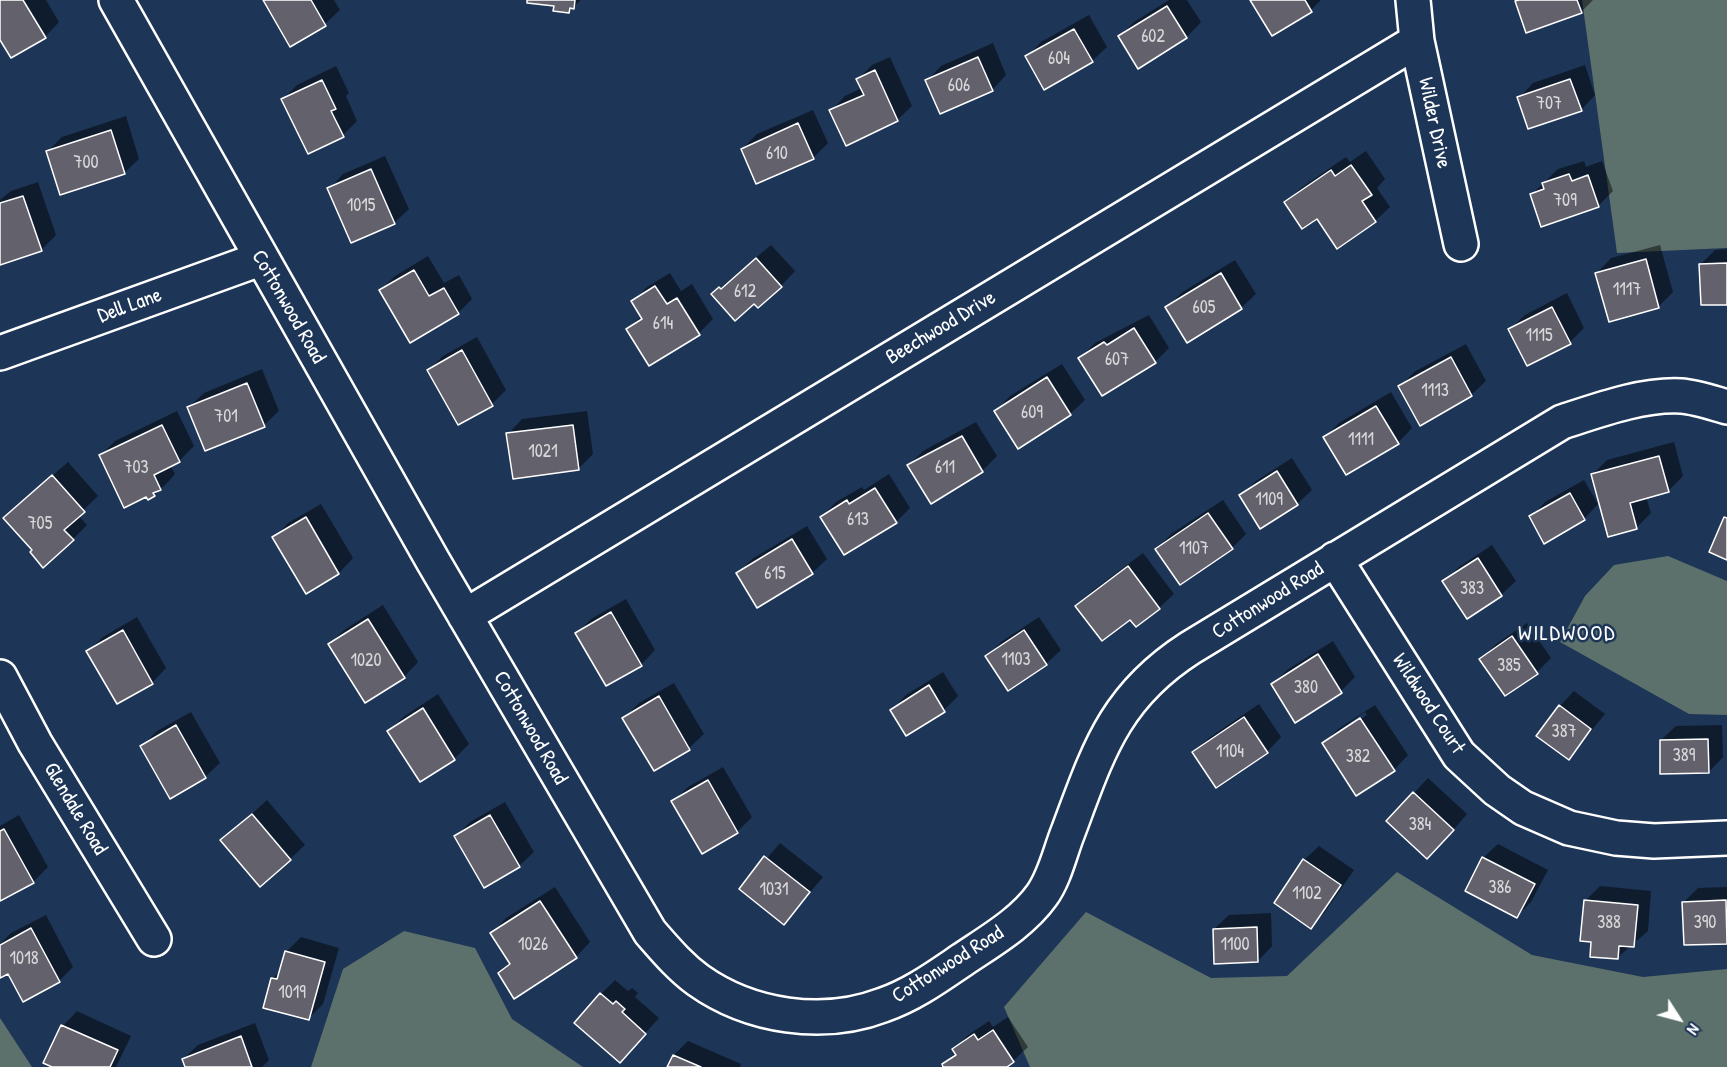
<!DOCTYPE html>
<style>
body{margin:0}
#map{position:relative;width:1727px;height:1067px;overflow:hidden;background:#1d3557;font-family:"Patrick Hand",sans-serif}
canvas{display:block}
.north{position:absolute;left:1649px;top:989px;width:60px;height:60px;-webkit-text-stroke:4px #1d3557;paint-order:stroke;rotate:126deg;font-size:16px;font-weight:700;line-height:24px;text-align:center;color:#fff}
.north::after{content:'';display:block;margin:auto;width:21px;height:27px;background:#fff;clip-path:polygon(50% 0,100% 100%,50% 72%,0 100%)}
</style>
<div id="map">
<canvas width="1727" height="1067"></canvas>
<div class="north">N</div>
</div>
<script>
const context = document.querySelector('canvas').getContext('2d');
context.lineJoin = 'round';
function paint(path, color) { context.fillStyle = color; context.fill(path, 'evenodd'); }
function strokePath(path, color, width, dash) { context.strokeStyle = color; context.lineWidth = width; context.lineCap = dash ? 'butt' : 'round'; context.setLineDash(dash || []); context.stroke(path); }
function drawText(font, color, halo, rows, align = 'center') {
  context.font = font + ' "Patrick Hand",sans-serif'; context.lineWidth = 5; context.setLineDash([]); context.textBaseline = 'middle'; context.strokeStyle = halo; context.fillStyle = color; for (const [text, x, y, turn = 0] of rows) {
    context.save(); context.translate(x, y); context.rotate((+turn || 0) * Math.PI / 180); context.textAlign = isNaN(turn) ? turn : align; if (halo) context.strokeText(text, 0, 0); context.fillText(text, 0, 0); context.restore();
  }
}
const green = new Path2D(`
 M1582 0H1727V248L1617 253Z
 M1668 556 1727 581V715L1689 714 1560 642 1585 596 1614 565Z
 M1397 872 1532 955 1643 977 1727 969V1067H1030L1004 1007 1086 912 1211 978 1287 976Z
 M404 931 475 948 512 1019 583 1067H311L343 969Z
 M0 1018 32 1067H0Z`);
const shadow = new Path2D(`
 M0 0H46L59 22 45 37H0Z
 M265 0H334L340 10 325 24 291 45Z
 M529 0H581L569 11 556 5Z
 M1169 0H1187L1201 22 1187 37 1139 67 1120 36 1134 22Z
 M1252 0H1321L1311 10Z
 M1518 0H1593L1581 12 1517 2Z
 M1089 15 1107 47 1092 61 1027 57 1041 42Z
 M993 43 1006 75 992 90 927 81 941 66Z
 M890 57 912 106 897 120 831 111 845 96 862 88 858 79 872 65Z
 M1585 65 1595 95 1581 110 1519 98 1533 83Z
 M336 66 349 93 346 96 357 121 343 135 282 100 297 85Z
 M813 110 828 143 813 158 742 149 757 134Z
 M126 116 139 159 124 173 48 151 62 137Z
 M1366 151 1385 179 1377 188 1390 207 1375 221 1317 217 1286 202 1301 188 1346 157 1350 162Z
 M385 156 409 209 394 223 329 189 343 174Z
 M1584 161 1586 167 1602 161 1613 191 1598 206 1532 194 1558 169Z
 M38 182 56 235 41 250 0 264V200L11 191Z
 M771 245 795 271 781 286 754 302 713 294Z
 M1660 245 1673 292 1658 307 1597 273 1611 258Z
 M1727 249V303L1701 264 1715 250Z
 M428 256 444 283 459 275 472 299 458 313 380 290 395 276Z
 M1235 260 1256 294 1241 308H1167L1181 293Z
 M670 273 681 291 692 284 713 319 699 333 628 329 642 315 633 302 647 287Z
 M1567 293 1584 328 1570 342 1510 329 1525 315Z
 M1149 315 1169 348 1155 362 1080 358 1095 343Z
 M477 337 506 390 492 404 429 370 443 356Z
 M1466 344 1486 381 1471 395 1400 387 1414 372Z
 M1062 364 1085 400 1070 414 996 411 1010 396Z
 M262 369 279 411 264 425 206 449 189 407 204 393Z
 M1391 392 1412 428 1398 443 1325 437 1339 423Z
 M177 411 194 446 179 461 170 465 175 474 169 481 154 495H147L101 455 115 441Z
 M587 411 593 454 578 469 508 434 522 419Z
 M976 422 997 456 982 471 931 502 909 465 923 451Z
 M1674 442 1683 476 1668 491 1646 497 1651 513 1636 528 1593 474 1607 460Z
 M1292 458 1312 490 1297 504 1241 495 1256 481Z
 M68 462 98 496 78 515 87 525 73 539 34 550 20 504Z
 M889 474 910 508 896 522 822 517 836 502 862 487 864 490Z
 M1584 480 1598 504 1584 519 1531 517 1545 502Z
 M1223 500 1246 534 1232 548 1157 549 1171 534Z
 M321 504 353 558 339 573 306 592 274 538 288 523Z
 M807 526 827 559 812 573H738L752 559Z
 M1492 545 1516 581 1501 595 1444 581 1459 567Z
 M1143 553 1174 594 1159 608 1131 618 1077 606 1092 591Z
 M626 599 655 650 641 665 577 633 591 619Z
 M383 605 418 662 404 677 329 644 344 630Z
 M137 617 166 668 152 683 88 651 103 637Z
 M1039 617 1061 650 1046 664 987 656 1001 642Z
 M1527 623 1551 658 1537 672 1481 659 1496 644Z
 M1333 641 1355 677 1341 691 1273 684 1287 670Z
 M943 672 958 696 944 710H892L906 695Z
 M674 683 704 734 689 748 654 768 624 718 639 703Z
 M1574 691 1605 714 1569 758 1560 706Z
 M438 694 469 744 454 759 420 780 389 731 403 717Z
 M1259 704 1281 737 1267 752H1194L1209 738Z
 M1375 705 1408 755 1394 770 1324 743 1338 729ZM1365 712 1367 715 1338 734V731Z
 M191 712 220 763 205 777 142 746 157 731Z
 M1722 725 1723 757 1709 772 1661 740 1676 726Z
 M723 767 752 817 737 832 702 852 673 801 688 787Z
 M1428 778 1467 814 1442 843 1388 821Z
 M267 800 305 845 290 859 223 840Z
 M505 802 534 852 519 866 456 836 470 822Z
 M19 815 48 867 33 882 0 900V826Z
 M780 843 823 877 784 923 741 889Z
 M1498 844 1548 870 1531 902 1517 916 1483 858Z
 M1319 846 1354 870 1325 912 1311 927 1304 860Z
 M1600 886 1651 891 1648 931 1617 958 1593 941 1585 901Z
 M555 887 590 942 576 957 500 973 511 962 492 933 506 918Z
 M1727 887V941L1726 942 1684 902 1698 888Z
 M1271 913 1272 946 1258 961 1214 929 1229 915Z
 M46 915 73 967 59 981 9 972 0 976V944L11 933Z
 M301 937 339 948 323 1004 309 1018 273 978 281 970 286 952Z
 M615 980 628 991 632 988 638 993 635 997 659 1018 620 1061 601 994Z
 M77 1011 131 1036 116 1067H55L45 1062 63 1026Z
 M1008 1017 1028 1047 1013 1061 1005 1067H945L943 1065 956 1052 954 1049 968 1035 989 1021 993 1027Z
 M255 1023 269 1060 262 1067H187L183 1059 198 1045Z
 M688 1041 741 1064 740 1067H669L674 1055Z`);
const building = new Path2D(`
 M0 0H23L46 38 11 58 0 40Z
 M263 0H311L326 26 290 47Z
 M527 0H575L574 9 570 8 569 13 553 11 554 6 527 3Z
 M1250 0H1305L1312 12 1272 36Z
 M1519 0H1577L1582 13 1526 33 1515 1Z
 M1167 6 1187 38 1138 69 1118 36Z
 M1074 29 1093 62 1044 90 1025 56Z
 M978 57 993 91 940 114 925 80Z
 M875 70 898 121 846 146 829 110 864 95 856 79Z
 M1570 79 1582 111 1528 129 1517 97Z
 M322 80 336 109 331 111 344 137 308 154 281 99Z
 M798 123 814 159 756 184 741 149Z
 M111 130 125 174 60 195 46 151Z
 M1351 165 1372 195 1362 201 1376 222 1337 249 1317 219 1302 229 1284 202 1331 170 1335 176Z
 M371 169 395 224 351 243 327 188Z
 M1569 174 1572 181 1588 175 1599 207 1541 227 1530 194 1544 189 1542 183Z
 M23 196 42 251 0 265V203Z
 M756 258 782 287 758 308 754 304 735 321 711 294 719 287 721 289Z
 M1646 259 1659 308 1609 322 1595 273Z
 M1727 263V305H1701L1699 264Z
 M414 270 429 296 444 288 459 314 410 343 379 290Z
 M1221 273 1242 309 1187 343 1165 307Z
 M655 286 667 304 677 298 700 335 649 366 626 329 642 319 631 301Z
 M1552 307 1571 344 1527 366 1508 329Z
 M1134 328 1156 363 1102 396 1078 358 1104 342 1107 345Z
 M462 350 493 406 458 425 427 370Z
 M1451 357 1472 396 1420 426 1398 386Z
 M1047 377 1071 415 1018 449 994 411Z
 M247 383 265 427 205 451 187 407Z
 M1376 406 1399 444 1346 475 1323 437Z
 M162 425 180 462 154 475 161 490 153 493 155 496 148 500 146 497 124 508 99 455Z
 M573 425 579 470 513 479 506 433Z
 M962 436 983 472 931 504 907 465Z
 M1659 456 1669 492 1630 503 1637 529 1608 537 1591 474Z
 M1277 471 1298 505 1260 529 1239 495Z
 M52 475 85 512 64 530 74 540 43 568 30 552 32 550 3 518Z
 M875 488 897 523 844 555 820 517 847 500 849 504Z
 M1570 493 1585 520 1544 544 1529 516Z
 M1208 513 1233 549 1180 585 1155 549Z
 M306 517 339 574 306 594 272 537Z
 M1724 517 1727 518V560L1709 552Z
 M792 539 813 574 757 608 736 573Z
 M1478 558 1502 596 1467 619 1442 581Z
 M1128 566 1160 609 1136 627 1130 620 1102 641 1075 606Z
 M611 612 642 666 606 686 575 633Z
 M368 619 405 678 365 703 328 644Z
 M123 630 153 684 117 704 86 651Z
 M1024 630 1047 665 1008 691 985 656Z
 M1512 636 1538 674 1505 696 1479 659Z
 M1318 654 1342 693 1295 723 1271 684Z
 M929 685 945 712 906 736 890 710Z
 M659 696 690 750 654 771 622 718Z
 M1559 705 1591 729 1569 760 1536 736Z
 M423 708 455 760 420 782 387 731Z
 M1244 717 1268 753 1216 788 1192 752Z
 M1360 718 1395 771 1356 796 1322 743Z
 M176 725 206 778 170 799 140 746Z
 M1708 739 1709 773 1660 774V740Z
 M708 780 738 833 702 854 671 801Z
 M1413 792 1454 830 1427 859 1386 821Z
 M252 814 291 860 260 887 220 840Z
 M490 815 520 867 484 888 454 836Z
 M4 829 34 883 0 901V831Z
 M764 856 810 892 784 925 739 889Z
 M1482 857 1535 884 1517 918 1465 891Z
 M1303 859 1341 885 1311 929 1274 903Z
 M1584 900 1638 905 1634 947 1619 946 1618 959 1590 957 1591 942 1580 941Z
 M1726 900 1727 944 1684 945 1682 902Z
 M540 901 577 958 514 999 498 973 510 964 490 933Z
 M1257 927 1258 962 1214 964 1213 929Z
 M31 928 60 982 23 1002 8 974 0 978V945Z
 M285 951 325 962 309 1020 263 1008 271 978 277 979Z
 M600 993 613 1004 616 1001 625 1009 622 1012 646 1034 620 1063 574 1023Z
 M61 1025 118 1050 110 1067H52L43 1063Z
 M993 1030 1014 1062 1007 1067H943L942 1064 956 1055 952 1049 974 1034 978 1040Z
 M241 1036 252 1067H185L182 1059Z
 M673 1055 701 1067H667Z`);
const minor = new Path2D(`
 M116 0 433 561 650 932C665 949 679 966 698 980 750 1017 823 1028 883 1005 912 995 937 977 962 960 990 941 1022 923 1042 895 1055 877 1060 852 1068 832 1098 752 1114 697 1190 648L1562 422C1599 410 1642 394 1681 396 1696 397 1713 403 1727 407
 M1413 0 1417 41 1461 244
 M0 353 260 259
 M1335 559 1459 755 1497 790 1523 808 1569 828 1616 838 1654 841 1727 838
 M465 616 1417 41
 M0 677 35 743 154 939`);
const numberNames = [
 ["602",1153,37],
 ["604",1059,59],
 ["606",959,86],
 ["707",1549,104],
 ["610",777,154],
 ["700",86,163],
 ["709",1565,201],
 ["1015",361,206],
 ["1117",1627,290],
 ["612",745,292],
 ["605",1204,308],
 ["614",663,324],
 ["1115",1539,336],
 ["607",1117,360],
 ["1113",1435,391],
 ["609",1032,413],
 ["701",226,417],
 ["1111",1361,440],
 ["1021",543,452],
 ["703",136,468],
 ["611",945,468],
 ["1109",1269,500],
 ["613",858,520],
 ["705",40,524],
 ["1107",1194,549],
 ["615",775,574],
 ["383",1472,589],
 ["1103",1016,660],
 ["1020",366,661],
 ["385",1509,666],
 ["380",1306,688],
 ["387",1564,732],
 ["1104",1230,752],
 ["389",1684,756],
 ["382",1358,757],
 ["384",1420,825],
 ["386",1500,888],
 ["1031",774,890],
 ["1102",1307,894],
 ["388",1609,923],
 ["390",1705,923],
 ["1026",533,945],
 ["1100",1235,945],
 ["1018",24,959],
 ["1019",292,993]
];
const streetNames = [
 ["Wilder Drive",1434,123,78],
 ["Dell Lane",130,306,-20],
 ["Cottonwood Road",288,307,60],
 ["Beechwood Drive",941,328,-31],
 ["Cottonwood Road",1268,601,-32],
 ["Wildwood Court",1428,704,57],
 ["Cottonwood Road",530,728,60],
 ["Glendale Road",75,809,59],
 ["Cottonwood Road",948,965,-32]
];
const neighbourhoodNames = [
 ["WILDWOOD",1567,634]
];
paint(green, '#5d716c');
paint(shadow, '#0007');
paint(building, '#62616c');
strokePath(building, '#fff', 1.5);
strokePath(minor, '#fff', 38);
strokePath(minor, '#1d3557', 33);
drawText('18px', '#d8d8da', null, numberNames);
drawText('21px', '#fff', '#1d3557', streetNames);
context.letterSpacing = '1.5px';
drawText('22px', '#fff', '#1d3557', neighbourhoodNames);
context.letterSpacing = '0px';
</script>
